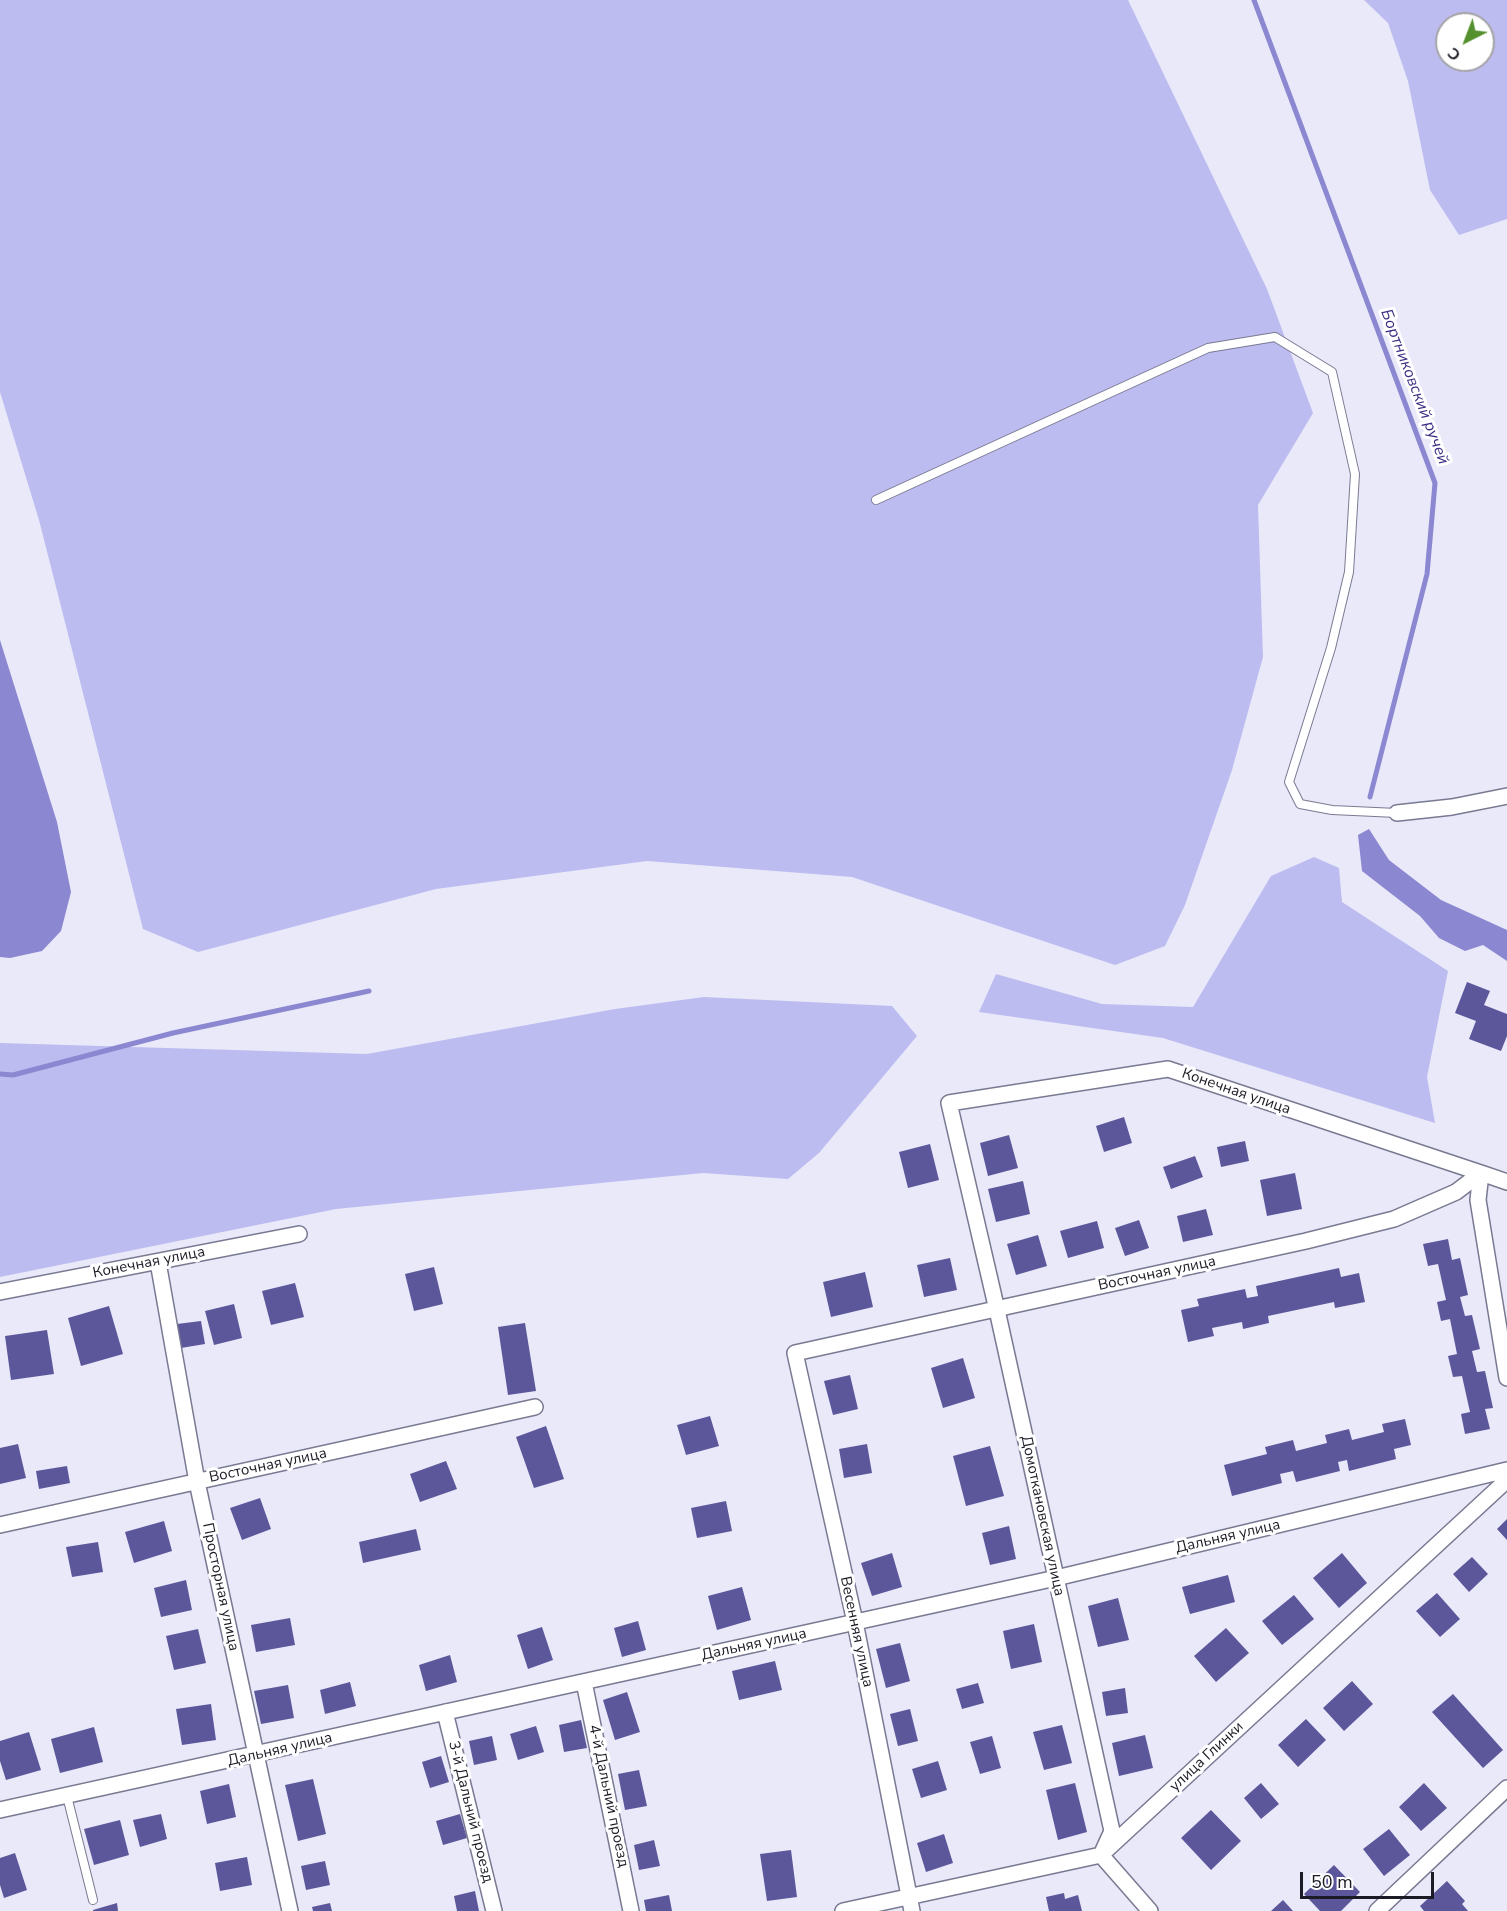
<!DOCTYPE html>
<meta charset="utf-8">
<style>
body{margin:0}
#map{position:relative;width:1507px;height:1911px;overflow:hidden;background:#e9e9fa;font-family:"Nunito Sans",sans-serif}
canvas{display:block}
.north{position:absolute;left:1435px;top:12px;width:60px;height:60px;box-sizing:border-box;background:#fff;border:2px solid #a4a4a8;border-radius:50%;rotate:222deg;font-size:16px;font-weight:700;line-height:24px;text-align:center;color:#1b1b25}
.north::after{content:'';display:block;margin:auto;width:21px;height:27px;background:#55902e;clip-path:polygon(50% 0,100% 100%,50% 72%,0 100%)}
.scale{position:absolute;left:1300px;top:1872px;width:134px;height:27px;box-sizing:border-box;border:3px solid #1b1b25;border-top:0;padding-left:8px;font-size:18px;line-height:21px;white-space:nowrap;color:#1b1b25;-webkit-text-stroke:4px #fff;paint-order:stroke}
</style>
<div id="map">
<canvas width="1507" height="1911"></canvas>
<div class="north">С</div>
<div class="scale">50 m</div>
</div>
<script>
const context = document.querySelector('canvas').getContext('2d');
context.lineJoin = 'round';
function paint(path, color) { context.fillStyle = color; context.fill(path, 'evenodd'); }
function strokePath(path, color, width, dash) { context.strokeStyle = color; context.lineWidth = width; context.lineCap = dash ? 'butt' : 'round'; context.setLineDash(dash || []); context.stroke(path); }
function drawText(font, color, halo, rows, align = 'center') {
  context.font = font + ' "Nunito Sans",sans-serif'; context.lineWidth = 6; context.setLineDash([]); context.textBaseline = 'middle'; context.strokeStyle = halo; context.fillStyle = color; for (const [text, x, y, turn = 0] of rows) {
    context.save(); context.translate(x, y); context.rotate((+turn || 0) * Math.PI / 180); context.textAlign = isNaN(turn) ? turn : align; if (halo) context.strokeText(text, 0, 0); context.fillText(text, 0, 0); context.restore();
  }
}
const green = new Path2D(`
 M0 0H1128L1267 289 1313 413 1258 505 1263 657 1232 770 1185 905 1165 946 1115 965 852 877 647 861 436 889 198 952 143 929 39 520 0 392Z
 M1364 0H1507V219L1459 235 1430 190 1408 81 1388 23ZM1447 24H1483V60H1447Z
 M1314 857 1339 868 1342 902 1448 971 1427 1077 1435 1123 1163 1038 979 1012 996 974 1102 1004 1193 1007 1271 876Z
 M704 997 892 1006 917 1036 819 1153 788 1179 703 1173 336 1209 0 1277V1043L367 1054 615 1009Z`);
const water = new Path2D(`
 M0 640 57 822 71 892 61 931 42 951 10 958 0 957Z
 M1369 829 1389 860 1441 900 1507 930V961L1483 945 1465 951 1439 938 1420 916 1362 871 1358 835Z`);
const stream = new Path2D(`
 M1254 0 1435 483 1427 574 1370 797
 M0 1074 13 1075 173 1033 369 991`);
const building = new Path2D(`
 M1467 982 1490 991 1484 1005 1507 1014V1036L1501 1051 1469 1039 1476 1021 1455 1013Z
 M1124 1117 1132 1143 1104 1152 1096 1126Z
 M1009 1135 1018 1168 988 1176 980 1143Z
 M1245 1141 1249 1161 1221 1167 1217 1147Z
 M930 1144 939 1180 908 1188 899 1152Z
 M1195 1156 1203 1177 1171 1189 1163 1167Z
 M1295 1173 1302 1209 1267 1216 1260 1180Z
 M1023 1181 1030 1214 996 1222 988 1189Z
 M1206 1209 1213 1235 1183 1242 1177 1216Z
 M1139 1220 1149 1248 1125 1256 1115 1228Z
 M1097 1221 1104 1248 1068 1258 1060 1231Z
 M1038 1235 1047 1266 1016 1275 1007 1244Z
 M1448 1239 1452 1260 1460 1258 1468 1295 1460 1297 1465 1316 1472 1315 1480 1349 1472 1351 1477 1372 1485 1371 1493 1408 1485 1409 1490 1429 1465 1434 1461 1414 1470 1412 1462 1376 1453 1377 1448 1356 1457 1354 1450 1319 1441 1321 1437 1302 1446 1300 1438 1264 1428 1266 1423 1244Z
 M950 1258 957 1290 924 1297 917 1265Z
 M434 1267 443 1304 414 1311 405 1274Z
 M1339 1268 1341 1277 1359 1273 1365 1302 1335 1308 1334 1302 1268 1316 1269 1323 1243 1329 1242 1322 1212 1328 1214 1336 1188 1342 1181 1310 1199 1306 1197 1299 1245 1289 1247 1298 1258 1296 1256 1286Z
 M865 1272 873 1307 831 1317 823 1282Z
 M295 1283 304 1317 271 1325 262 1291Z
 M234 1304 242 1338 214 1345 205 1311Z
 M109 1306 123 1354 81 1366 68 1318Z
 M201 1321 205 1344 181 1348 177 1324Z
 M525 1323 536 1391 508 1395 498 1327Z
 M47 1330 54 1374 11 1380 5 1336Z
 M963 1358 975 1398 943 1408 931 1368Z
 M850 1375 858 1409 833 1415 824 1381Z
 M710 1416 719 1446 686 1455 677 1425Z
 M1405 1419 1411 1445 1394 1449 1396 1459 1349 1471 1347 1460 1338 1462 1340 1471 1296 1482 1293 1471 1280 1474 1282 1483 1232 1496 1224 1465 1267 1454 1265 1447 1293 1440 1296 1451 1327 1443 1325 1435 1349 1429 1352 1440 1384 1432 1382 1424Z
 M546 1426 564 1479 534 1488 516 1437Z
 M18 1444 26 1478 0 1484V1448Z
 M867 1444 872 1473 844 1478 839 1449Z
 M990 1446 1004 1496 966 1506 953 1456Z
 M446 1461 457 1489 420 1502 410 1474Z
 M67 1466 70 1483 39 1489 36 1471Z
 M260 1498 271 1529 242 1540 230 1508Z
 M726 1501 732 1531 697 1538 691 1508Z
 M1507 1519V1540L1497 1529Z
 M164 1521 172 1551 134 1563 125 1532Z
 M1009 1526 1016 1559 990 1565 982 1533Z
 M416 1529 421 1550 363 1563 359 1542Z
 M98 1542 103 1572 72 1577 66 1547Z
 M892 1553 902 1587 872 1596 861 1563Z
 M1342 1553 1367 1583 1339 1608 1313 1578Z
 M1472 1557 1488 1574 1469 1592 1453 1574Z
 M1228 1575 1235 1602 1190 1614 1182 1587Z
 M186 1580 192 1610 161 1617 154 1588Z
 M742 1587 751 1620 717 1630 708 1596Z
 M1437 1593 1460 1619 1440 1637 1416 1611Z
 M1294 1595 1314 1619 1282 1645 1262 1621Z
 M1118 1598 1129 1640 1098 1647 1088 1606Z
 M290 1618 295 1645 256 1652 251 1625Z
 M638 1621 646 1650 622 1657 614 1628Z
 M1034 1624 1042 1662 1011 1669 1003 1631Z
 M542 1627 553 1660 528 1669 517 1635Z
 M1226 1628 1249 1653 1216 1682 1194 1656Z
 M198 1629 206 1663 174 1670 166 1636Z
 M900 1643 910 1681 886 1688 876 1649Z
 M450 1655 457 1682 426 1691 419 1665Z
 M775 1661 782 1690 739 1700 732 1671Z
 M1352 1681 1373 1704 1344 1731 1323 1708Z
 M350 1682 356 1706 325 1714 320 1690Z
 M978 1683 984 1703 962 1709 956 1689Z
 M288 1685 294 1718 261 1724 254 1691Z
 M1125 1688 1128 1713 1106 1716 1102 1692Z
 M627 1692 640 1732 615 1740 603 1700Z
 M1453 1694 1503 1750 1483 1768 1432 1712Z
 M211 1704 216 1740 182 1745 176 1709Z
 M910 1709 918 1741 898 1746 890 1714Z
 M1306 1719 1326 1740 1298 1767 1278 1745Z
 M581 1720 587 1748 564 1752 559 1725Z
 M1062 1725 1072 1763 1044 1770 1033 1732Z
 M536 1726 544 1752 518 1760 510 1734Z
 M94 1727 103 1762 60 1773 51 1739Z
 M29 1732 41 1770 6 1780 0 1761V1741Z
 M1145 1735 1153 1768 1119 1776 1112 1743Z
 M492 1736 497 1760 474 1765 469 1741Z
 M992 1736 1001 1768 980 1774 970 1742Z
 M441 1756 449 1782 430 1788 422 1762Z
 M938 1761 947 1790 921 1798 912 1769Z
 M639 1770 647 1806 625 1810 618 1774Z
 M313 1779 326 1834 298 1841 285 1785Z
 M1075 1783 1087 1832 1058 1840 1046 1790Z
 M1261 1783 1279 1804 1261 1819 1244 1798Z
 M1424 1783 1447 1808 1421 1831 1399 1807Z
 M229 1784 236 1817 207 1824 200 1791Z
 M1211 1810 1241 1841 1211 1870 1181 1838Z
 M161 1814 167 1839 140 1847 133 1820Z
 M460 1814 467 1838 443 1845 436 1821Z
 M120 1820 129 1855 94 1865 84 1829Z
 M1389 1829 1410 1855 1384 1876 1363 1849Z
 M944 1834 953 1863 926 1872 917 1843Z
 M654 1840 660 1866 639 1870 634 1845Z
 M791 1850 797 1897 767 1901 760 1854Z
 M15 1853 27 1890 4 1898 0 1885V1858Z
 M247 1857 252 1885 220 1891 215 1863Z
 M325 1861 330 1885 306 1890 301 1866Z
 M1334 1865 1360 1892 1341 1911H1320L1304 1894Z
 M1447 1881 1465 1901 1462 1904 1468 1911H1424L1420 1906Z
 M475 1891 479 1911H457L454 1896Z
 M1064 1893 1065 1899 1078 1895 1082 1911H1049L1046 1897Z
 M669 1895 672 1911H646L644 1900Z
 M1283 1900 1293 1911H1271Z
 M117 1903 118 1911H93V1910Z
 M330 1903 332 1911H313L312 1907Z`);
const service = new Path2D(`
 M876 500 1208 348 1275 337 1332 372 1355 474 1349 572 1331 648 1289 782 1300 804 1332 810 1397 813
 M67 1796 93 1900`);
const minor = new Path2D(`
 M1397 813 1452 807 1507 796
 M158 1262 197 1482 290 1911
 M0 1292 299 1234
 M0 1525 535 1407
 M584 1682 631 1911
 M445 1712 494 1911
 M0 1810 1056 1578 1507 1470
 M843 1911 1101 1855 1507 1480
 M912 1911 855 1622 795 1353 1306 1241 1394 1219 1456 1192 1481 1173 1507 1182
 M1150 1911 1101 1855 1112 1831 997 1310 949 1103 1168 1069 1481 1173 1478 1200 1507 1378
 M1377 1911 1507 1788`);
const streetNames = [
 ["Конечная улица",1236,1092,19],
 ["Конечная улица",149,1263,-11],
 ["Восточная улица",1157,1274,-12],
 ["Восточная улица",268,1466,-12],
 ["Домоткановская улица",1042,1516,78],
 ["Дальняя улица",1228,1537,-13],
 ["Просторная улица",220,1587,78],
 ["Весенняя улица",856,1632,78],
 ["Дальняя улица",754,1645,-12],
 ["Дальняя улица",280,1750,-13],
 ["улица Глинки",1207,1757,-43],
 ["4-й Дальний проезд",608,1796,78],
 ["3-й Дальний проезд",470,1812,76]
];
const waterNames = [
 ["Бортниковский ручей",1414,387,69]
];
paint(green, '#bdbcf0');
paint(water, '#8b87d0');
strokePath(stream, '#8b87d0', 5);
paint(building, '#5c579b');
strokePath(service, '#797992', 10);
strokePath(minor, '#797992', 18);
strokePath(service, '#fff', 8);
strokePath(minor, '#fff', 15);
drawText('15px', '#1b1b25', '#fff', streetNames);
drawText('italic 16px', '#3d2e84', '#fff', waterNames);
</script>
